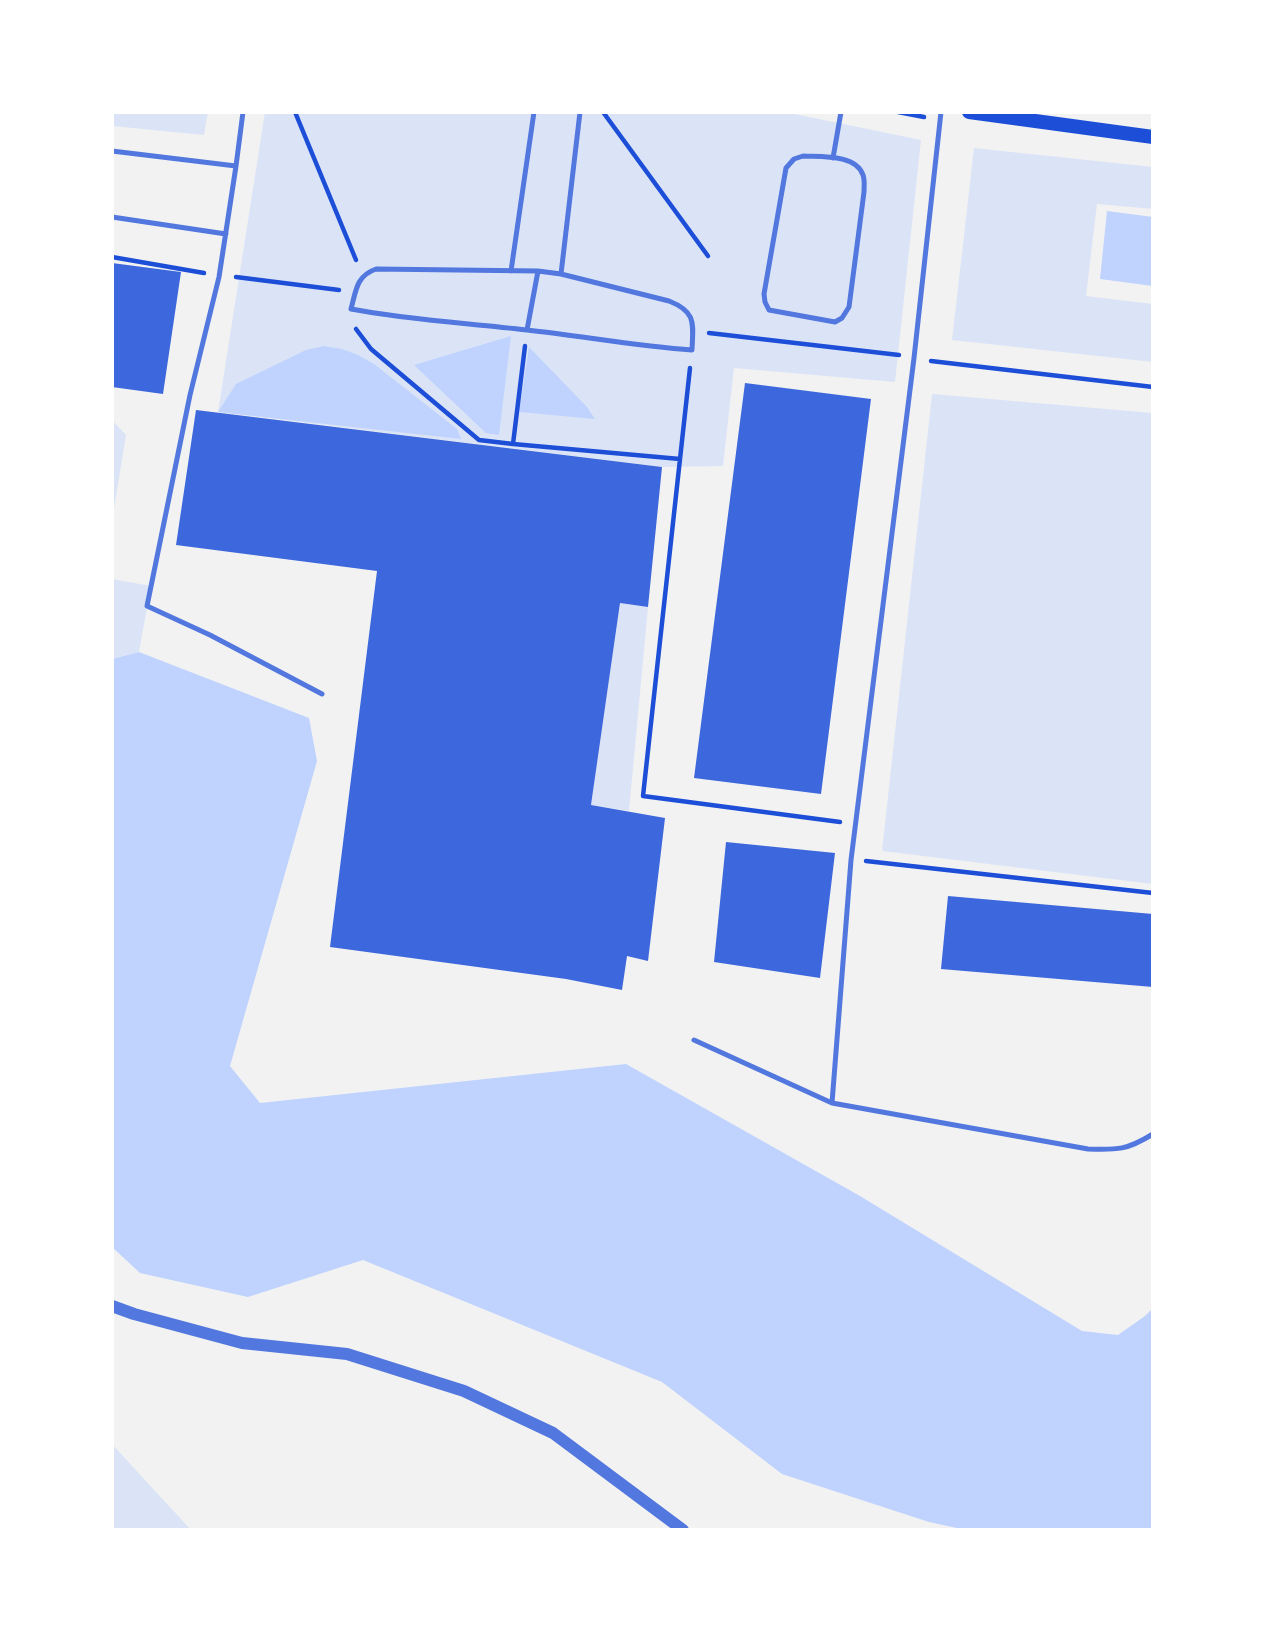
<!DOCTYPE html>
<style>
body{margin:0}
#map{position:relative;width:1265px;height:1642px;overflow:hidden;background:#f2f2f2;font-family:Cabin,sans-serif}
canvas{display:block}
.frame{position:absolute;inset:0;border:114px solid #fff;pointer-events:none}
</style>
<div id="map">
<canvas width="1265" height="1642"></canvas>
<div class="frame"></div>
</div>
<script>
const context = document.querySelector('canvas').getContext('2d');
context.lineJoin = 'round';
function paint(path, color) { context.fillStyle = color; context.fill(path, 'evenodd'); }
function strokePath(path, color, width, dash) { context.strokeStyle = color; context.lineWidth = width; context.lineCap = dash ? 'butt' : 'round'; context.setLineDash(dash || []); context.stroke(path); }
const green = new Path2D(`
 M112 112H208L204 135 112 126Z
 M265 112H785L921 140 895 382 734 368 723 466 662 467 218 412Z
 M974 148 1153 167V209L1097 204 1086 296 1153 304V362L952 340Z
 M932 394 1153 413V884L882 851Z
 M112 420 126 435 112 521Z
 M112 579 151 586 139 652 112 659Z
 M620 603 648 607 629 811 591 805Z
 M112 1444 191 1530H112Z`);
const water = new Path2D(`
 M1107 211 1153 217V286L1100 279Z
 M511 336 499 435 486 433 414 365Z
 M324 346 342 349 358 355 374 364 457 429 461 439 218 412 236 384 306 350Z
 M529 347 587 407 595 419 519 412Z
 M139 652 309 718 317 761 230 1066 260 1103 626 1064 860 1196 1082 1331 1118 1335 1145 1316 1153 1308V1530H966L929 1522 782 1474 662 1382 363 1260 248 1297 140 1273 112 1247V659Z`);
const building = new Path2D(`
 M112 263 181 272 163 394 112 387Z
 M745 383 871 399 821 794 694 778Z
 M196 410 662 467 648 607 620 603 591 805 665 818 648 961 627 956 622 990 566 979 330 947 377 571 176 545Z
 M726 842 835 853 820 978 714 962Z
 M948 896 1153 914V987L941 969Z`);
const path = new Path2D(`
 M295 112 356 260
 M603 112 708 256
 M898 112 924 117
 M112 257 204 273
 M236 277 339 290
 M356 329 371 349 479 440 513 444 525 346
 M709 333 899 355
 M931 361 1153 387
 M690 368 643 796 840 822
 M513 444 680 459
 M866 861 1153 893`);
const service = new Path2D(`
 M243 112 236 166 219 277 190 395 147 606 210 635 322 694
 M941 112 914 358 851 860 832 1103 1088 1149C1118 1150 1127 1150 1153 1134
 M112 151 236 166
 M803 156C821 157 856 154 863 175 865 180 864 186 864 192L849 307 842 318 835 322 769 310 765 302 764 294 786 168 794 159Z
 M833 158 841 112
 M112 217 226 234
 M376 269 538 271 561 274 669 301C697 312 693 324 692 350 637 346 582 336 527 330 468 323 409 320 351 309 356 291 356 276 376 269Z
 M511 271 534 112
 M561 274 580 112
 M527 330 538 271
 M694 1040 832 1103`);
const tertiary = new Path2D(`
 M112 1306 134 1314 242 1343 347 1354 464 1391 553 1433 683 1530`);
const secondary = new Path2D(`
 M969 112 1153 137`);
paint(green, '#dbe4f7');
paint(water, '#bfd3fe');
paint(building, '#3d67dc');
strokePath(path, '#1d4ed8', 4.5);
strokePath(service, '#5277de', 5);
strokePath(tertiary, '#5277de', 12);
strokePath(secondary, '#1d4ed8', 14);
</script>
